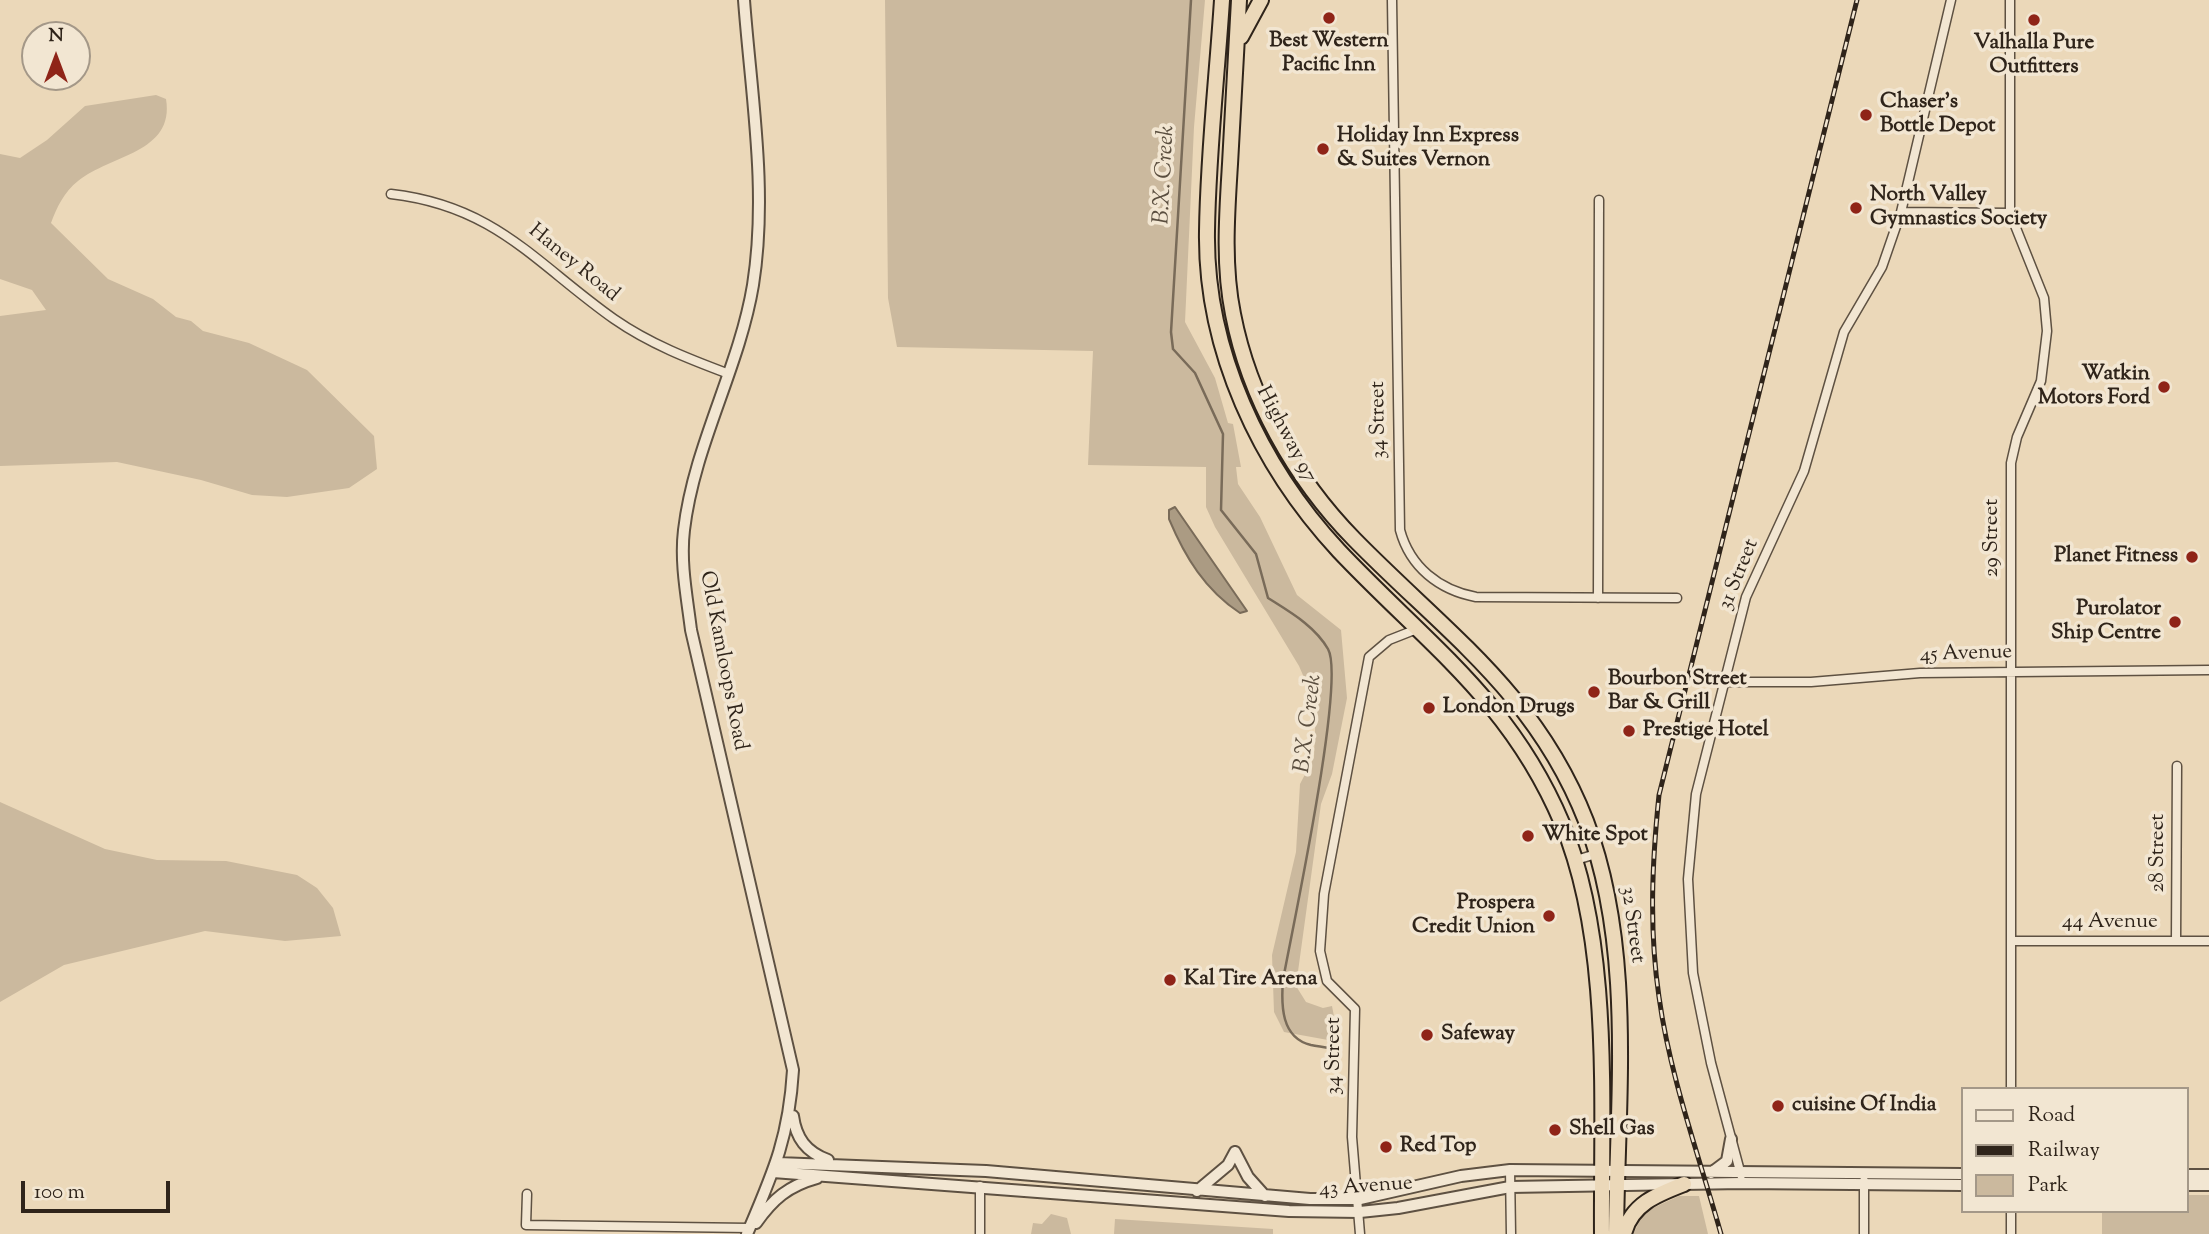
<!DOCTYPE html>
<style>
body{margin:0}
#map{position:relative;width:2209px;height:1234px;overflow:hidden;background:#ebd8b9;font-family:"Sorts Mill Goudy",serif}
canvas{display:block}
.legend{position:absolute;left:1961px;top:1087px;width:228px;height:126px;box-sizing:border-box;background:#f2e6d2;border:2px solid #a49888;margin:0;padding:9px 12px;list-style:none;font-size:21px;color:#2f241a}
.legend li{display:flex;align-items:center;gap:14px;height:35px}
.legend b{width:35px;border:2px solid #a49888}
.north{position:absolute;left:21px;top:21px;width:70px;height:70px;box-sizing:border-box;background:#f2e6d2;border:2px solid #a49888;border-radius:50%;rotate:0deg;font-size:19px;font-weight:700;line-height:28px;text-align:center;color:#2f241a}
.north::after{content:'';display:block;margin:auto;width:24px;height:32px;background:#8f2418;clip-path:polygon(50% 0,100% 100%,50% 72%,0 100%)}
.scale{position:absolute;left:21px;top:1181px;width:149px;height:32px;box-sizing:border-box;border:4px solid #2f241a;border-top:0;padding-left:9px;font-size:21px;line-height:24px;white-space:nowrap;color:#2f241a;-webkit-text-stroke:5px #f2e6d2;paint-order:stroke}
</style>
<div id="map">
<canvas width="2209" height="1234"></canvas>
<ul class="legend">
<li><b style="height:9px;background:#f2e6d2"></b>Road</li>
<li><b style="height:9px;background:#2f241a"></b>Railway</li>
<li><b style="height:19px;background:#cbb99e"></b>Park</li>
</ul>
<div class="north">N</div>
<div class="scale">100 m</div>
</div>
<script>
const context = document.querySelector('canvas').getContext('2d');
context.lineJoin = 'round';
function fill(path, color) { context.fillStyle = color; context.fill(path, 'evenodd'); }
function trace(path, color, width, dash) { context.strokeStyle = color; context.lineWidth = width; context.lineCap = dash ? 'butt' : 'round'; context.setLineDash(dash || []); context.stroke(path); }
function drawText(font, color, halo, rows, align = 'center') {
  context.font = font + ' "Sorts Mill Goudy",serif'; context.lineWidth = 7; context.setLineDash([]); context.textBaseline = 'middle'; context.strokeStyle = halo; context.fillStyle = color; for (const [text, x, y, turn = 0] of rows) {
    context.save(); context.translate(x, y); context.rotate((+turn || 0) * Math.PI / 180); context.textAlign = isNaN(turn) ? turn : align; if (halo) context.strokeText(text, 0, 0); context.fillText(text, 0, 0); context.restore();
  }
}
fill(new Path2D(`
 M885,0H1205L1194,127L1185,322L1215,378L1228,423L1233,424L1241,467H1236L1238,484L1260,517L1297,595L1341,630L1347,698L1332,774L1321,804L1296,986L1306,1002L1323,1008L1332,1006L1339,1042L1284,1032L1274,1012L1272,955L1296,852L1300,784L1314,757L1316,705L1299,666L1215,527L1206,507V467L1088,465L1093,351L897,347L888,298Z
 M156,95L166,99C175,153 110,155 78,181C64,192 57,207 51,223L108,279L153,299L176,317L191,321L203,331L249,343L307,370L374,436L377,469L349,488L287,497L252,495L201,480L117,462L0,466V316L46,310L32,290L0,279V154L20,158L47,140L85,106Z
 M0,802L105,849L157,860L226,861L297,875L317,888L333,908L341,936L285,941L205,931L64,965L0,1002Z
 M2186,1195H2209V1234H2102V1211H2186Z
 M1679,1196H1699L1708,1234H1633L1644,1212Z
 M1051,1214L1067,1218L1071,1234H1031L1033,1223L1042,1224Z
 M1115,1219L1273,1229V1234H1114Z`), '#cbb99e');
const water = new Path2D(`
 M1175,507L1247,611L1240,613C1205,590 1185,557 1169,519V510Z`);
fill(water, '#ab9b83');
trace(water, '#796b59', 2);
trace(new Path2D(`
 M1191,0L1171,332L1173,349L1195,373L1223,434L1221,510L1256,554L1268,598C1290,612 1315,626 1328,649C1346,680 1292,930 1283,980C1281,1005 1281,1038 1311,1045C1321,1047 1329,1047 1339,1051`), '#796b59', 2.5);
const minor = new Path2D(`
 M1392,0L1400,530C1410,567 1439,590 1476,597L1677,598
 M2010,0V213L2044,298L2047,331L2041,381L2017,437L2011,463V1089
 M391,194C496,206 536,264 614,319C650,344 689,359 729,374
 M1901,212L2010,213
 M1598,598L1599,200
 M1723,682H1811L1920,673L2209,670
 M1576,860L1596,854
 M2176,940L2177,766
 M2011,941H2209
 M1510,1170L1511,1234
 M1741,1175L1711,1063L1693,973L1688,879L1696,794L1746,597L1804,471L1844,332L1882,267L1901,212L1951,0
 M527,1194L526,1225L749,1228
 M980,1234V1186
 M1360,1234L1352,1137L1355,1009L1327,981L1320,951L1324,894L1369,657L1389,640L1417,629
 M1864,1234V1181
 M2011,1234V1211`);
const tertiary = new Path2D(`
 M744,0C751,94 768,191 753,285C739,369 694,445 684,530C680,563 687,597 691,630L793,1070C789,1138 773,1173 747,1234
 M793,1116C796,1138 806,1152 828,1160
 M1235,1152L1248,1177L1265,1196
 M778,1163L986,1171L1310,1199H1360L1461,1176L1510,1170L1962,1174
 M773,1172L1289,1211L1360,1212L1398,1208L1510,1187L1742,1183L1962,1185
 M1711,1173L1727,1161L1731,1139
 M2186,1175H2209
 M2186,1185H2209
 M1197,1191L1228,1165L1235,1152
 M756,1223C773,1199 788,1186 817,1178`);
const trunk = new Path2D(`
 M1222,0C1217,77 1208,154 1207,231C1205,350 1260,466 1339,551C1427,644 1510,700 1562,823C1612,942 1601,1105 1602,1234
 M1239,0C1236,55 1233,109 1230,164C1227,213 1223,265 1233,314C1249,397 1295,479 1354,539C1446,633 1536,693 1586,821C1635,949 1617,1100 1616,1234
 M1241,37L1261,0
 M1624,1234C1631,1204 1658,1194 1684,1184`);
trace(minor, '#5e5142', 11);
trace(tertiary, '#5e5142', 14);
trace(trunk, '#2f241a', 18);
trace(minor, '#f2e6d2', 8);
trace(tertiary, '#f2e6d2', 10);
trace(trunk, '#ebd8b9', 14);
const rail = new Path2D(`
 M1721,1234C1699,1156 1670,1077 1659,997C1649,929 1652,863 1659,795L1857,0`);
trace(rail, '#2f241a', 5);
trace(rail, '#f2e6d2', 2.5, [8]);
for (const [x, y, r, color] of [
 [1329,18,7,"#8f2418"],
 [2034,20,7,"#8f2418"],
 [1866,115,7,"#8f2418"],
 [1323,149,7,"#8f2418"],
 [1856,208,7,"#8f2418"],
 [2164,387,7,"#8f2418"],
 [2192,557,7,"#8f2418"],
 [2175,622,7,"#8f2418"],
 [1594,692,7,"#8f2418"],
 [1429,708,7,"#8f2418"],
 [1629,731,7,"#8f2418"],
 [1528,836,7,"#8f2418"],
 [1549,916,7,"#8f2418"],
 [1170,980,7,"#8f2418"],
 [1427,1035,7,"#8f2418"],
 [1778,1106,7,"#8f2418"],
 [1555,1130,7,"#8f2418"],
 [1386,1147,7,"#8f2418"]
]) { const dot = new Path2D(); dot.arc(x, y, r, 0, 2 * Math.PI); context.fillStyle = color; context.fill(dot); trace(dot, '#f2e6d2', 2.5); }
drawText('bold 21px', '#2f241a', '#f2e6d2', [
 ["Best Western",1329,42,"center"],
 ["Pacific Inn",1329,66,"center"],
 ["Valhalla Pure",2034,44,"center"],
 ["Outfitters",2034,68,"center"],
 ["Chaser's",1880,103],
 ["Bottle Depot",1880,127],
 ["Holiday Inn Express",1337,137],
 ["& Suites Vernon",1337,161],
 ["North Valley",1870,196],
 ["Gymnastics Society",1870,220],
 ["Watkin",2150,375,"right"],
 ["Motors Ford",2150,399,"right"],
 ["Planet Fitness",2178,557,"right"],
 ["Purolator",2161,610,"right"],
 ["Ship Centre",2161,634,"right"],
 ["Bourbon Street",1608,680],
 ["Bar & Grill",1608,704],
 ["London Drugs",1443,708],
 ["Prestige Hotel",1643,731],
 ["White Spot",1542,836],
 ["Prospera",1535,904,"right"],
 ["Credit Union",1535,928,"right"],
 ["Kal Tire Arena",1184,980],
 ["Safeway",1441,1035],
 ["cuisine Of India",1792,1106],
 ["Shell Gas",1569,1130],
 ["Red Top",1400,1147]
], 'left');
drawText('21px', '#2f241a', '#f2e6d2', [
 ["Haney Road",573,264,39],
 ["34 Street",1380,420,-91],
 ["Highway 97",1285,435,62],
 ["29 Street",1993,538,-90],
 ["31 Street",1740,575,-68],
 ["45 Avenue",1966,655,-2],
 ["Old Kamloops Road",722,661,79],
 ["28 Street",2159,853,-90],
 ["44 Avenue",2110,923],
 ["32 Street",1631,925,82],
 ["34 Street",1335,1056,-90],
 ["43 Avenue",1366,1188,-4]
]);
drawText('italic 23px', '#5a4e3f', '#f2e6d2', [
 ["B.X. Creek",1166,175,-87],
 ["B.X. Creek",1310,724,-83]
]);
</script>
